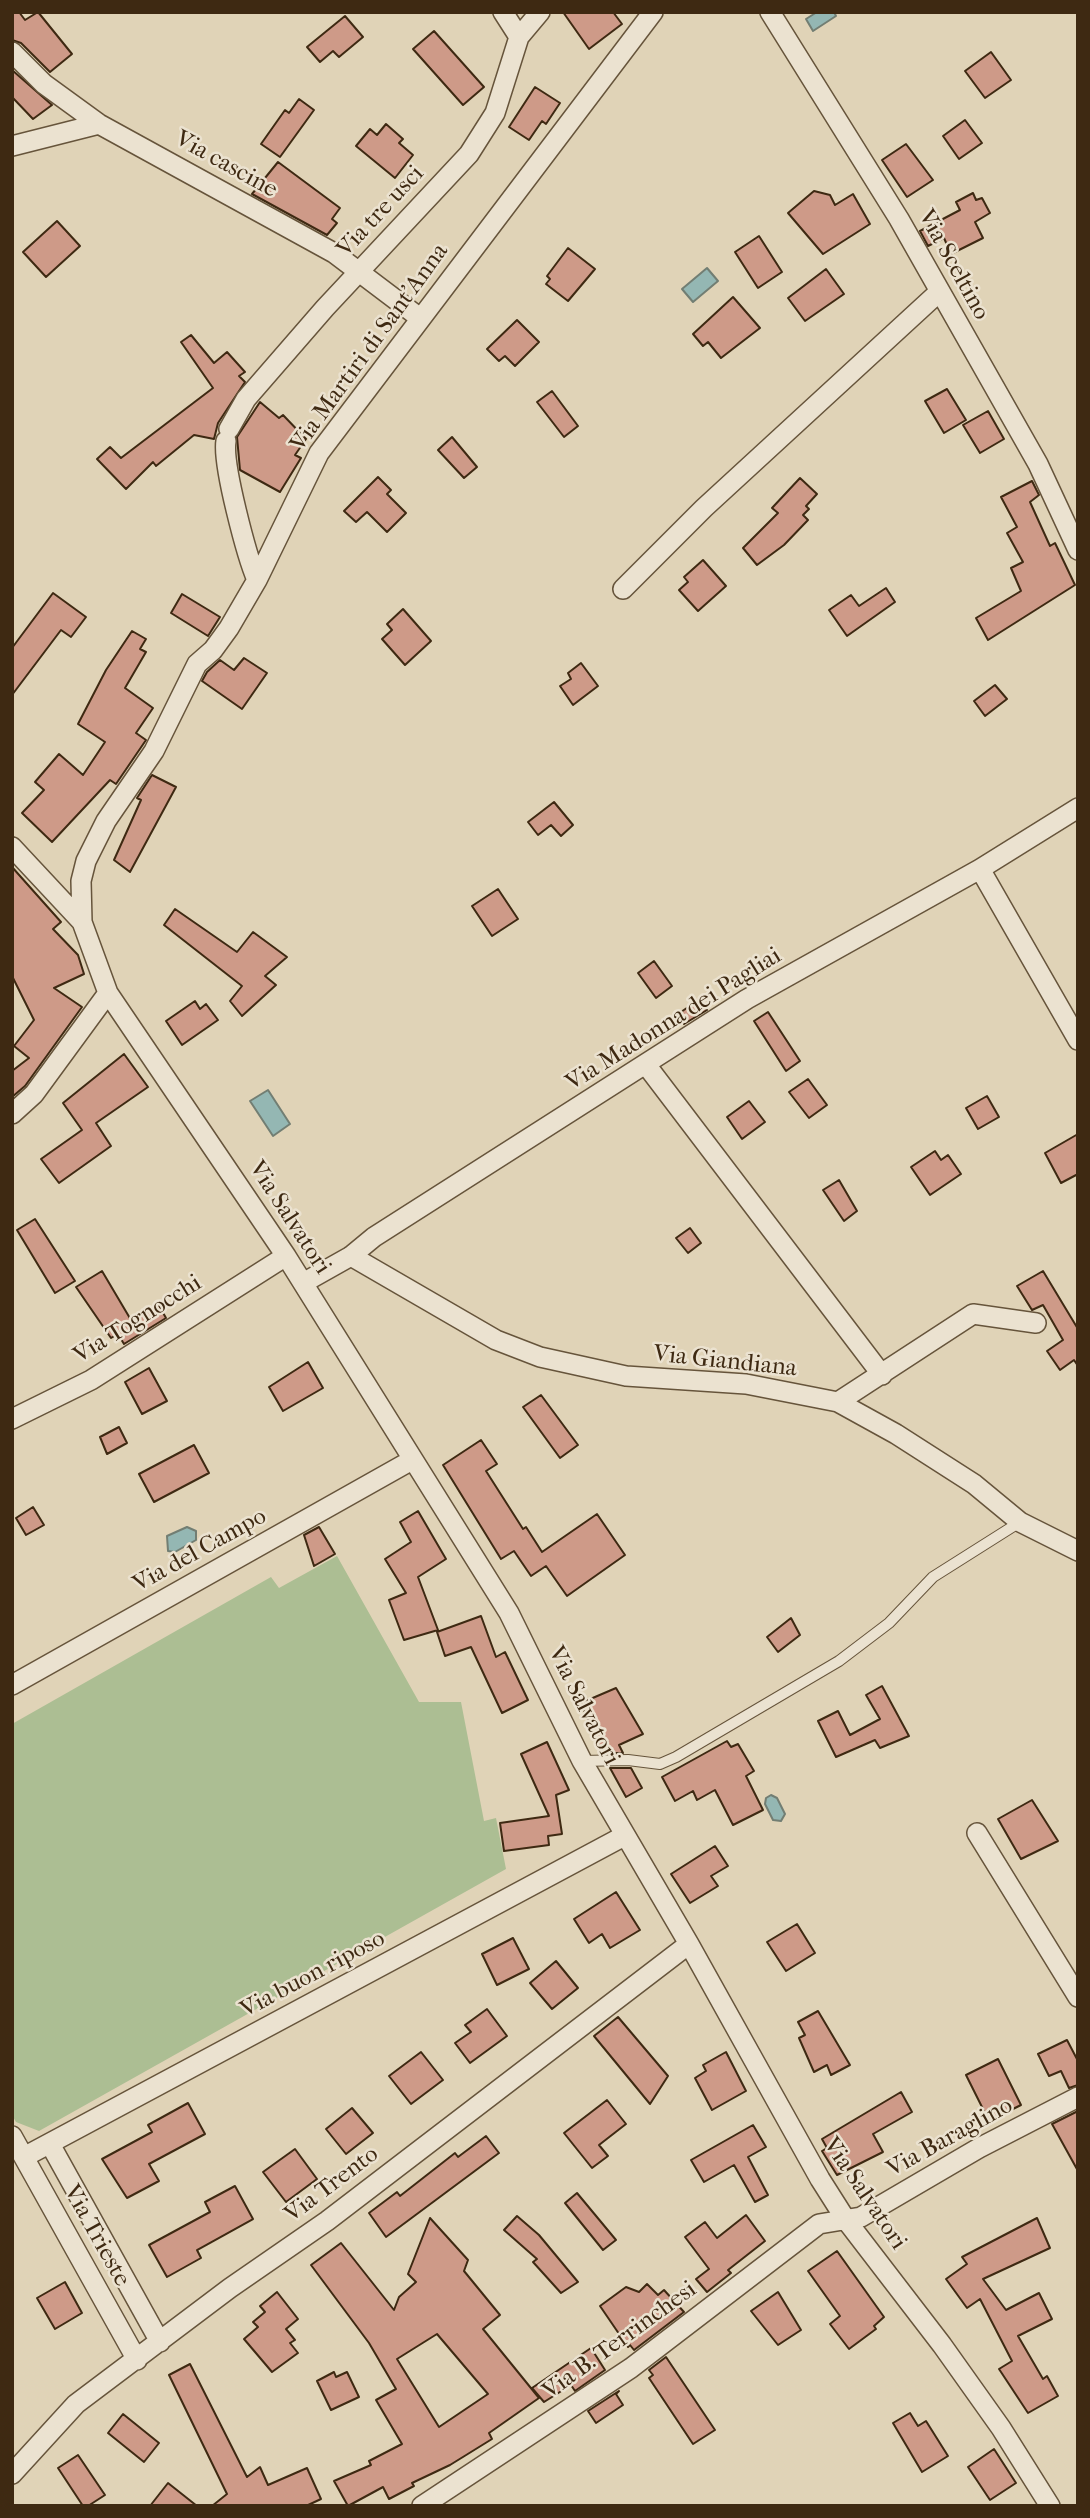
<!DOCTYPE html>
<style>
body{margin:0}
#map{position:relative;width:1090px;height:2518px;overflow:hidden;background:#e0d3b7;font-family:"IM FELL French Canon",serif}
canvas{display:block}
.frame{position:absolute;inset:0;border:14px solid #3e2912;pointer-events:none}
</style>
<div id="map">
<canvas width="1090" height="2518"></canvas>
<div class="frame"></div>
</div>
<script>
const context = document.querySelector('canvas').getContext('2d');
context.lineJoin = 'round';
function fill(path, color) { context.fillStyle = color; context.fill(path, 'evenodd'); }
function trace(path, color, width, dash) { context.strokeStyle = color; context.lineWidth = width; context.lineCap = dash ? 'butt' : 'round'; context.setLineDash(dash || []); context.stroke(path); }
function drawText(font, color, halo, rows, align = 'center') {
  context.font = font + ' "IM FELL French Canon",serif'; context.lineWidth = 5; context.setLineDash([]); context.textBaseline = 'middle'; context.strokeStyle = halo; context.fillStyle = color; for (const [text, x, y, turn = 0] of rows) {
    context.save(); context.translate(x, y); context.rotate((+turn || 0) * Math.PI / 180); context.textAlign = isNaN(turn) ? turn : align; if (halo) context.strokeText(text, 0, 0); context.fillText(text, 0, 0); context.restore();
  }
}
fill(new Path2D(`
 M337,1556L419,1702H461L484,1821L496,1818L506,1869L39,2131L16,2122L12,2115V1724L271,1577L279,1588Z`), '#acbe93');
const water = new Path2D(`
 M817,12H834L836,16L813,31L806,19Z
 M707,268L718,281L693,302L682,289Z
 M268,1090L290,1124L273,1136L250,1101Z
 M187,1527L196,1531V1540L175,1552L168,1551L167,1536Z
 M771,1795L777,1798L785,1814L781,1821L773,1820L765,1804L766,1798Z`);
fill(water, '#94b7b3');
trace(water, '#727e73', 2);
const building = new Path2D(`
 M12,12H19L25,20L38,12L72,54L50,72L21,43L12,40Z
 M563,12H613L622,24L589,49Z
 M345,16L363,37L339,57L333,51L320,62L307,47Z
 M434,31L484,87L463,105L413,49Z
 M991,52L1011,80L985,98L965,71Z
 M12,70L52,105L33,119L12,97Z
 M535,87L560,103L546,124L542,121L529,140L509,127Z
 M299,99L314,110L280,157L261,144L285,110L289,113Z
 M965,120L982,143L959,159L943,136Z
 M386,124L403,139L399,143L413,155L395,178L356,146L370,129L377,135Z
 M906,144L933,180L907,197L882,160Z
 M278,162L340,208L332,219L337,223L327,235L252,194Z
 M814,191L830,195L835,205L853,194L870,224L823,254L788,213Z
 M973,193L976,200L982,198L990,213L975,222L983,238L951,254L944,238L928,246L920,231L960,210L956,202Z
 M57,221L80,246L46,277L23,252Z
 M759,236L782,272L758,288L735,252Z
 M568,248L595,269L568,301L546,284L550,279L547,276Z
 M826,269L844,294L805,321L788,298Z
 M733,297L760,328L721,358L708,342L703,346L693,334Z
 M517,320L539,342L515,366L505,356L499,361L487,349Z
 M191,335L214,363L227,352L245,372L239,376L245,382L218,423L214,439L194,435L156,466L153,462L126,489L97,459L110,447L121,458L213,388L181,342Z
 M947,389L966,420L944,433L925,401Z
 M552,391L578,426L564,437L537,402Z
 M260,402L279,418L283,415L306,439L295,455L301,458L280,492L240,470L237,437Z
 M988,411L1004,439L980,453L963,425Z
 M452,437L477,467L464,478L438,450Z
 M378,477L391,490L387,494L406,513L387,532L367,512L356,522L344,511Z
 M800,478L817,494L806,506L809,509L803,515L808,520L784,545L757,565L743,548L778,513L772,508Z
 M1032,481L1039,495L1030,502L1050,546L1055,543L1075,585L988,640L976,618L1021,591L1011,568L1023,562L1007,533L1017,527L1001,497Z
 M703,560L726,586L698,611L679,590L688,582L684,577Z
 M886,588L895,602L847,636L829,610L851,595L859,606Z
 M53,593L86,617L71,637L61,630L12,695V648Z
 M182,594L220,617L208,636L171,613Z
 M403,609L431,641L405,665L382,639L392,630L387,624Z
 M132,631L146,639L140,649L146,652L125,688L153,708L136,733L146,740L116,784L110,780L52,842L22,813L44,790L35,782L59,754L83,775L105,742L78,724L106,670Z
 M244,658L267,673L242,709L202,681L207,672L220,660L234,670Z
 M581,663L598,686L573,705L560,686L571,679L568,673Z
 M995,685L1007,699L985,716L974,701Z
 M152,775L176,787L130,872L114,860L141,800L137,798Z
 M554,802L573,825L561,836L551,825L538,835L528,822Z
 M12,867L61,922L53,929L78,955L84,974L54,988L82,1007L25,1086L12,1097V1071L29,1058L14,1046L34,1020L12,976Z
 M498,889L518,919L492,936L472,906Z
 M175,909L237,952L253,932L287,957L265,976L276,985L242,1016L230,1001L242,986L164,925Z
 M654,961L672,986L656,998L638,973Z
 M700,999L707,1010L684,1024L678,1014Z
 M195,1001L200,1009L206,1004L218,1020L182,1045L166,1021Z
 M768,1012L800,1061L786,1071L754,1021Z
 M124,1054L148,1087L96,1123L111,1146L59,1183L41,1159L82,1130L63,1103Z
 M808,1079L827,1105L809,1118L789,1092Z
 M987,1096L999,1117L978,1129L966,1108Z
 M749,1101L765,1122L742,1139L727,1117Z
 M1078,1134V1174L1061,1183L1045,1153Z
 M935,1151L941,1160L948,1155L961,1174L930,1195L911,1167Z
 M839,1180L857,1211L844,1221L823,1190Z
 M35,1219L75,1281L55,1293L17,1230Z
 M690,1228L701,1243L688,1253L676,1238Z
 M102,1271L131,1320L158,1304L166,1318L124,1344L118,1334L111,1338L76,1287Z
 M1043,1271L1078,1329V1366L1074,1360L1060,1370L1047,1351L1063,1340L1043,1305L1032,1310L1017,1286Z
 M308,1362L323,1388L283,1411L269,1387Z
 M149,1368L167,1401L142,1414L125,1382Z
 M541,1395L578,1445L560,1458L523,1407Z
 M119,1427L127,1443L107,1454L100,1437Z
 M481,1440L497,1464L486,1471L523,1529L526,1527L542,1552L597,1514L625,1555L567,1596L546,1566L531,1576L514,1551L501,1559L443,1465Z
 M194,1445L209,1473L154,1502L139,1474Z
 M33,1507L44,1525L26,1535L16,1518Z
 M418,1511L446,1559L418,1577L438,1630L404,1640L389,1600L406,1593L385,1559L411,1542L400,1522Z
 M319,1527L335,1554L314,1566L304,1535Z
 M481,1616L496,1657L505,1652L528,1700L502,1713L471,1647L445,1656L437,1632Z
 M791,1618L800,1635L778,1652L767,1637Z
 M882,1686L909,1736L880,1748L875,1740L836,1757L818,1721L838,1711L850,1735L880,1719L866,1695Z
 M616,1688L643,1734L619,1745L623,1753H602L581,1703Z
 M727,1741L731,1747L738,1744L754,1771L746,1776L763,1810L733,1825L715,1790L697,1800L693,1791L675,1801L662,1777Z
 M547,1742L569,1790L556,1795L562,1834L548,1836L549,1845L504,1851L500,1823L549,1816L521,1754Z
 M610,1768H631L642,1788L626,1797Z
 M1032,1800L1058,1841L1021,1859L998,1819Z
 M715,1846L728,1866L711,1876L718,1886L690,1903L671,1874Z
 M616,1892L640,1930L610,1948L602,1934L589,1943L574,1919Z
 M797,1924L815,1953L786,1971L767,1942Z
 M513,1938L529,1969L497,1985L482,1954Z
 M556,1961L578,1988L552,2009L530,1983Z
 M487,2009L507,2036L470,2063L455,2043L471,2032L465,2025Z
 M818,2011L850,2065L831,2075L827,2065L814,2072L799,2038L805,2035L798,2022Z
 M618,2017L668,2076L650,2104L594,2036Z
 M1067,2040L1078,2061V2085L1069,2088L1061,2071L1049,2076L1038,2054Z
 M421,2052L443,2080L411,2104L389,2076Z
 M726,2052L746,2091L712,2110L695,2078L706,2071L703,2065Z
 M998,2059L1021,2105L989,2121L966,2075Z
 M901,2092L912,2112L873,2134L883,2152L837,2175L822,2151L827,2148L822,2139Z
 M607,2100L626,2124L599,2145L608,2156L592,2168L564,2133Z
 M188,2103L205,2134L149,2164L159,2181L127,2198L102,2159L152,2132L148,2125Z
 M352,2108L373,2133L346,2154L326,2129Z
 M1078,2111V2171L1052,2124Z
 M753,2125L766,2147L748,2157L768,2195L755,2202L734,2165L704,2182L691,2160Z
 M486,2136L499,2153L386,2237L369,2213L397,2192L400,2196L455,2153L458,2157Z
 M295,2149L317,2179L286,2202L263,2172Z
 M235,2186L253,2219L197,2250L201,2258L167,2277L149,2245L210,2212L205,2202Z
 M577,2193L616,2240L603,2250L565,2203Z
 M746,2215L765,2241L728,2270L731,2273L707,2292L696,2279L709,2269L685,2237L705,2222L717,2238Z
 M517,2216L539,2235L578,2282L561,2293L533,2262L537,2259L504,2230Z
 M430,2218L468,2260L464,2271L500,2315L483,2329L539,2398L489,2433L492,2439L450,2465L412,2483L414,2486L389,2499L383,2487L348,2506L334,2481L371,2465L369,2461L402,2444L376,2400L396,2389L369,2343L311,2265L341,2243L394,2310L399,2297L416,2282L408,2274ZM437,2334L488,2394L439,2427L397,2359Z
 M1037,2218L1050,2248L983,2279L1006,2310L1039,2293L1052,2319L1018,2336L1043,2379L1047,2376L1058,2396L1028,2413L999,2369L1012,2361L980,2299L967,2308L946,2279L967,2264L962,2257Z
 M837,2251L884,2317L874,2326L876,2329L849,2349L830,2324L840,2316L808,2271Z
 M65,2282L82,2313L55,2329L37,2298Z
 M647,2284L658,2295L664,2290L684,2312L634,2350L630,2345L628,2347L600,2306L626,2287L639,2292Z
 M277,2292L298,2319L286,2329L295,2340L290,2343L298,2353L272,2372L244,2339L258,2327L253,2322L265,2312L260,2306Z
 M778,2292L801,2330L778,2345L751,2311Z
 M591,2348L605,2370L575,2391L571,2385L544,2402L532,2388Z
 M666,2357L715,2430L693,2444L649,2378L653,2375L649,2370Z
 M190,2364L247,2477L260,2467L268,2485L307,2468L321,2499L306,2506H212L227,2494L169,2375Z
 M334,2372L336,2377L347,2372L359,2397L331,2410L317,2381Z
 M619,2391L616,2394L623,2405L596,2423L588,2411Z
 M910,2413L918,2426L926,2421L948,2456L922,2472L893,2423Z
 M123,2414L159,2443L144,2462L108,2433Z
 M994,2449L1016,2483L990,2500L968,2467Z
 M78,2455L105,2495L88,2506H83L58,2468Z
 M168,2483L197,2506H150Z`);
fill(building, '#ce9a88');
trace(building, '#3e2912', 2);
const service = new Path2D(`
 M582,1761L628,1760L660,1764L676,1757L839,1661L889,1623L933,1577L1020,1522`);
const minor = new Path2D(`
 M503,12L519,37
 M653,12L319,453L257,580L229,628L213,650L197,664L154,751L106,821L86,861L81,881L82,922L108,993L286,1256L509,1613L582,1761L689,1944L820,2179L846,2220L942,2345L1001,2428L1050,2506
 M770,12L899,219L1038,464L1078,550
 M12,52L44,84L99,124L334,253L420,318
 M12,146L99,124
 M229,429L246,399L325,308L469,154L495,113L519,37L540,12
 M226,441C222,464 247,557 257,580
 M623,589L704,508L939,292
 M12,847L82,922
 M980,869L1078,1040
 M647,1066L882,1375
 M12,1114L34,1094L108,993
 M351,1256L496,1340L540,1357L626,1376L746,1384L838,1402L896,1434L974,1484L1020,1522L1078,1551
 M303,1283L351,1256L374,1237L747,999L980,869L1078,808
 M838,1402L973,1314L1036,1323
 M12,1419L91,1380L286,1256
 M12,1685L412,1460
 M977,1833L1078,1997
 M12,2136L137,2360
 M50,2144L160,2342
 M24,2157L624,1836
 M12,2474L76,2404L230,2288L327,2221L689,1944
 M422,2506L631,2368L819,2224L861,2217L979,2148L1078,2097`);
trace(service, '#66543b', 12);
trace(minor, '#66543b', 22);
trace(service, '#ebe2d0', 10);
trace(minor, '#ebe2d0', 19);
drawText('24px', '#3e2912', '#ebe2d0', [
 ["Via cascine",226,165,29],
 ["Via tre usci",381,212,-47],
 ["Via Sceltino",953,265,61],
 ["Via Martiri di Sant'Anna",370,348,-54],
 ["Via Madonna dei Pagliai",674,1020,-32],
 ["Via Salvatori",289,1218,57],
 ["Via Tognocchi",138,1320,-32],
 ["Via Giandiana",725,1362,6],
 ["Via del Campo",200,1551,-29],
 ["Via Salvatori",583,1706,63],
 ["Via buon riposo",313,1975,-28],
 ["Via Baraglino",950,2138,-29],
 ["Via Trento",332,2185,-37],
 ["Via Salvatori",864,2194,56],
 ["Via Trieste",96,2236,61],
 ["Via B. Terrinchesi",620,2341,-36]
]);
</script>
